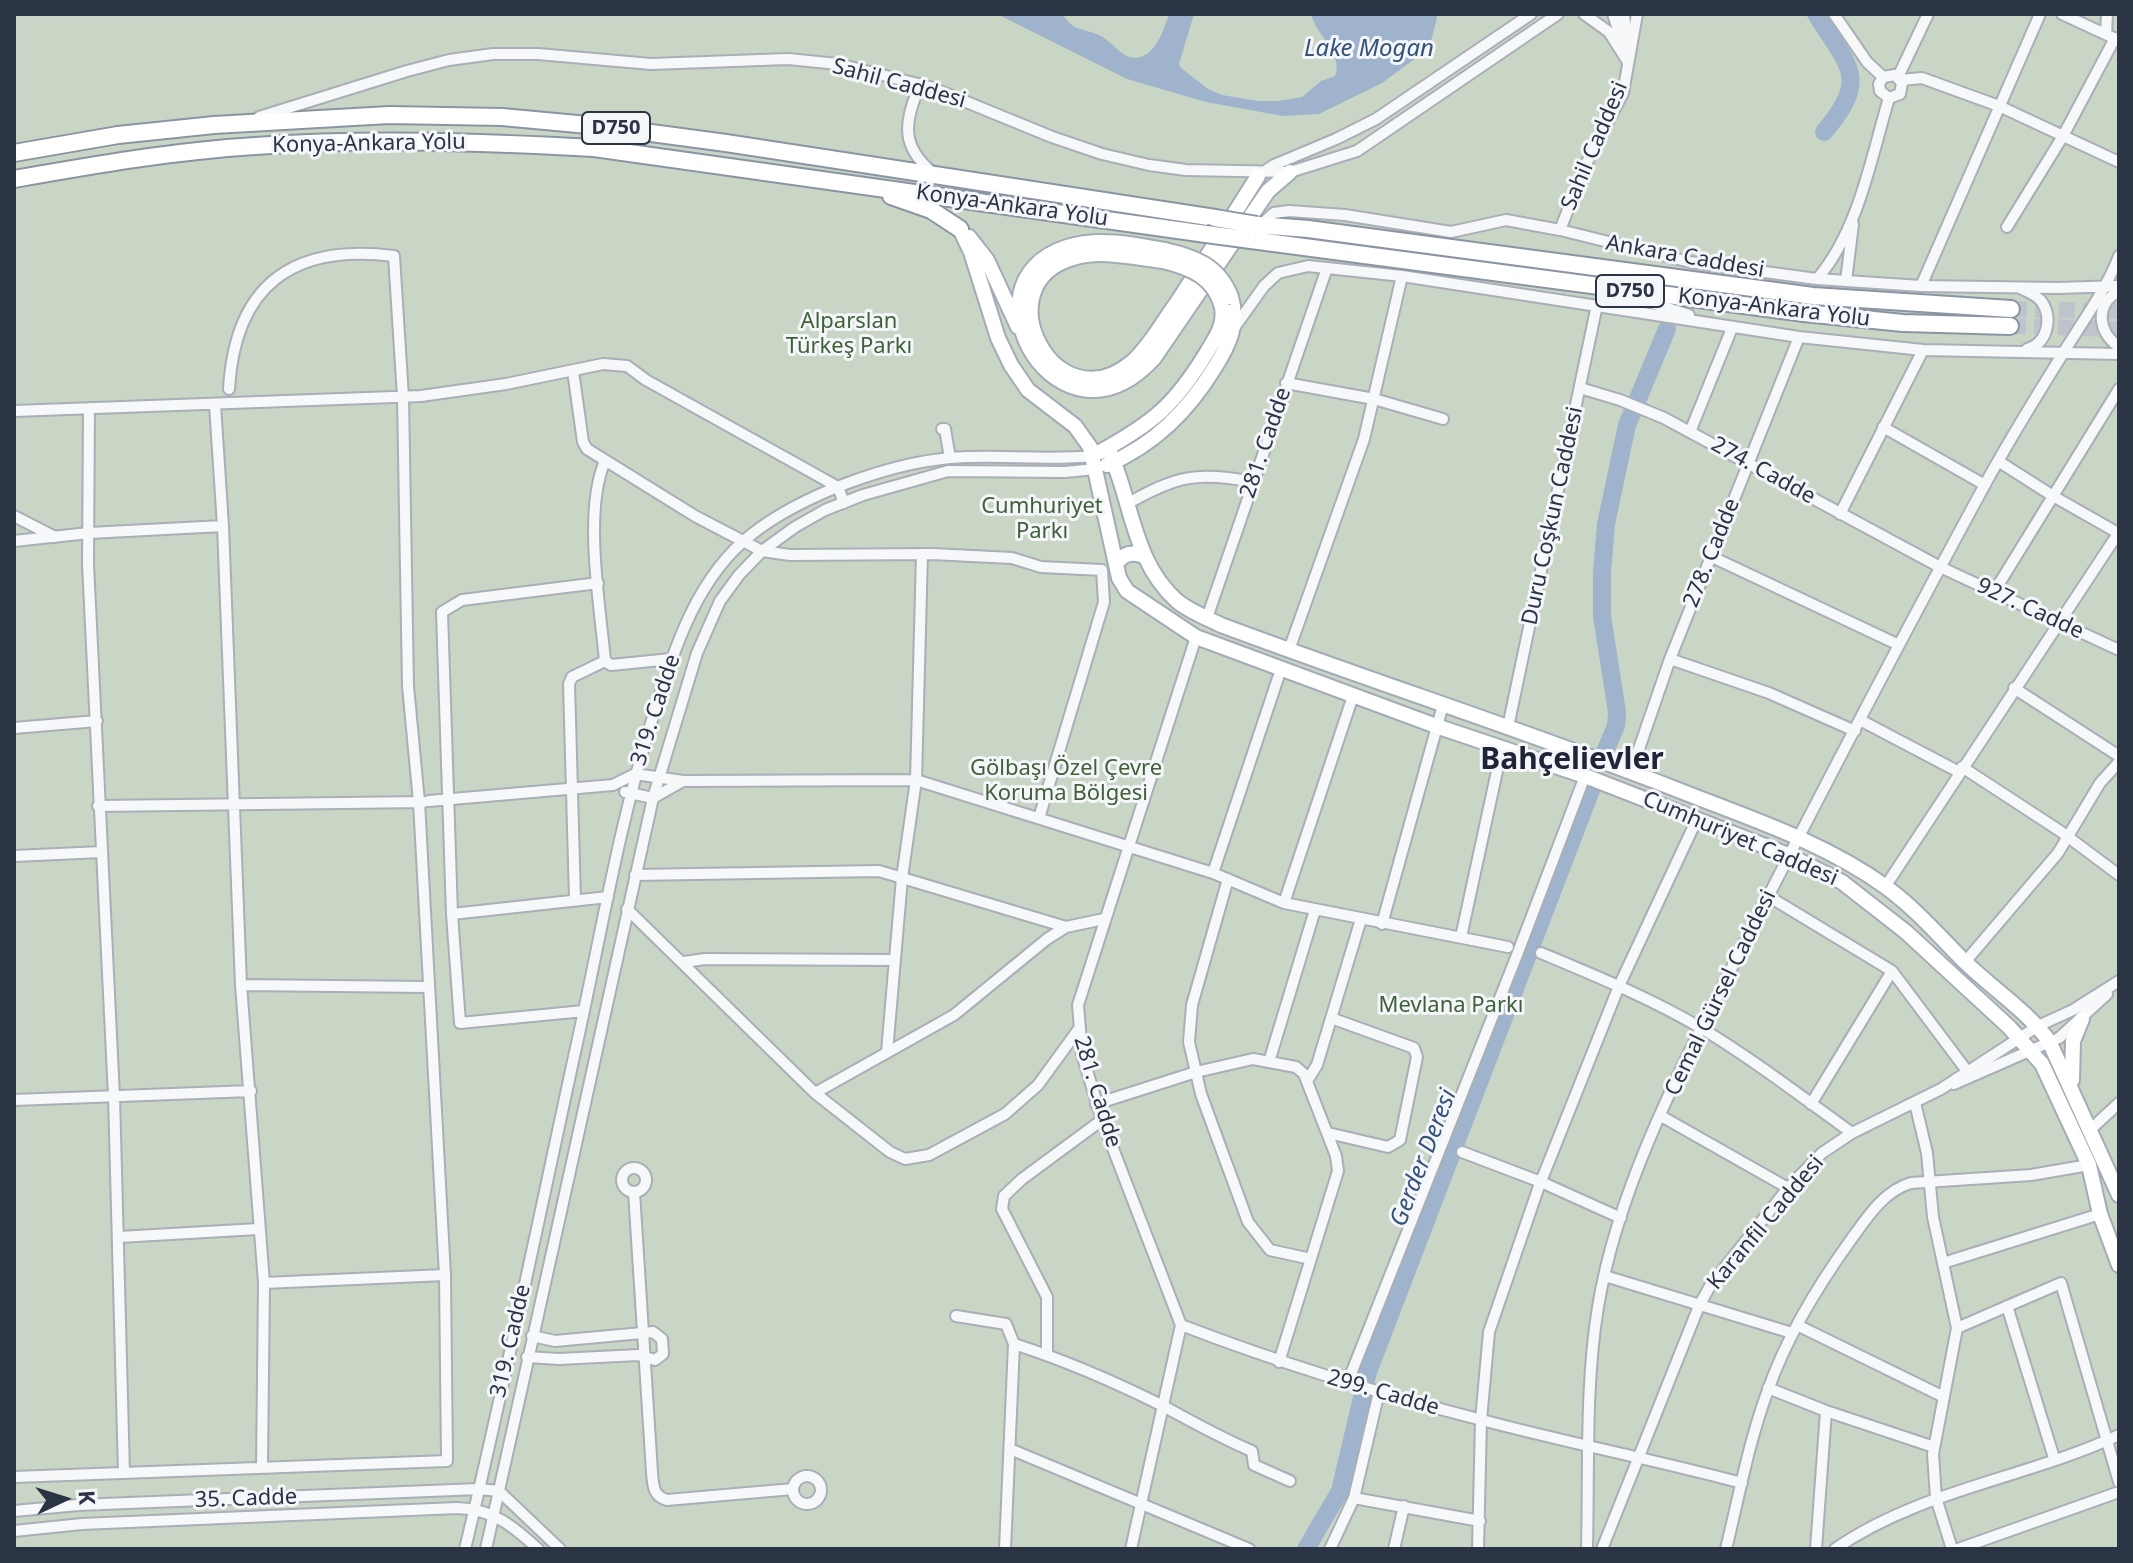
<!DOCTYPE html>
<meta charset="utf-8">
<style>
body{margin:0}
#map{position:relative;width:2133px;height:1563px;overflow:hidden;background:#e4e7ec;font-family:"Noto Sans",sans-serif}
canvas{display:block}
.frame{position:absolute;inset:0;border:16px solid #2b3445;pointer-events:none}
.north{position:absolute;left:24px;top:1459px;width:80px;height:80px;-webkit-text-stroke:6px #f4f6f9;paint-order:stroke;rotate:86deg;font-size:22px;font-weight:700;line-height:32px;text-align:center;color:#2b3445}
.north::after{content:'';display:block;margin:auto;width:28px;height:36px;background:#2b3445;clip-path:polygon(50% 0,100% 100%,50% 72%,0 100%)}
</style>
<div id="map">
<canvas width="2133" height="1563"></canvas>
<div class="frame"></div>
<div class="north">K</div>
</div>
<script>
const context = document.querySelector('canvas').getContext('2d');
context.lineJoin = 'round';
function fill(path, color) { context.fillStyle = color; context.fill(path, 'evenodd'); }
function trace(path, color, width, dash) { context.strokeStyle = color; context.lineWidth = width; context.lineCap = dash ? 'butt' : 'round'; context.setLineDash(dash || []); context.stroke(path); }
function drawText(font, color, halo, rows, align = 'center') {
  context.font = font + ' "Noto Sans",sans-serif'; context.lineWidth = 6; context.setLineDash([]); context.textBaseline = 'middle'; context.strokeStyle = halo; context.fillStyle = color; for (const [text, x, y, turn = 0] of rows) {
    context.save(); context.translate(x, y); context.rotate((+turn || 0) * Math.PI / 180); context.textAlign = isNaN(turn) ? turn : align; if (halo) context.strokeText(text, 0, 0); context.fillText(text, 0, 0); context.restore();
  }
}
fill(new Path2D(`
 M14,14H2119V1549H14Z`), '#c9d6c5');
fill(new Path2D(`
 M997,14H1062C1075,32 1080,27 1099,35C1110,40 1119,54 1130,57C1153,63 1164,30 1169,14H1194L1179,64L1181,68L1208,89L1222,95L1258,101H1278L1302,97L1321,81L1335,76C1344,54 1317,37 1311,14H1436L1437,18L1430,45L1420,55L1382,83L1319,114L1283,116L1206,102L1127,79Z`), '#9fb4cc');
trace(new Path2D(`
 M1816,14C1849,67 1870,78 1824,132
 M1603,756L1616,726L1617,712L1602,616V572L1606,524L1627,425L1667,329
 M1306,1549L1340,1491L1368,1372L1593,785`), '#9fb4cc', 18);
trace(new Path2D(`
 M2011,309L2119,311
 M2010,326L2119,329`), '#bfc3cb', 16, [16, 8]);
const minor = new Path2D(`
 M1584,14L1609,32L1628,62
 M1613,14L1623,45
 M1624,14L1627,44
 M1834,14L1867,62L1883,77
 M2062,14L2118,40
 M2106,34L2107,14
 M1883,77L1895,75L1902,83L1900,94L1889,98
 M1883,77L1879,84L1880,91L1889,98
 M1898,77L1928,14
 M1901,80L1922,78L1999,106L2119,162
 M920,84C905,122 899,145 933,173
 M259,117L407,71L449,60L493,54H538L651,64L788,59L838,64L930,87L1052,137L1102,154L1149,165L1186,170L1290,172L1357,151L1558,14
 M1265,171L1274,165L1336,139L1376,119L1531,14
 M1260,225L1274,213L1289,211L1345,215L1451,232L1506,220L1560,230L1690,262L1817,279L1921,286L2058,288L2119,286
 M2007,227L2063,136L2115,38
 M1560,230L1585,166L1623,93L1637,14
 M1817,279C1859,230 1871,158 1889,98
 M1846,281L1853,224
 M1921,286L2040,14
 M2020,288C2028,292 2037,295 2042,302C2053,319 2047,344 2027,349
 M2119,291C2094,305 2098,332 2119,347
 M1628,295L1689,315
 M1234,328L1264,286L1278,273L1308,266L1402,276L1799,337L1923,350L2119,354
 M573,371L583,442L587,449L695,516L762,551L790,555L932,554L1012,558L1041,567L1102,570L1104,602L1039,818
 M1286,383L1374,399L1443,419
 M1580,388L1620,400L1664,418L1940,567L2119,650
 M215,405L223,526L241,985L264,1283L262,1466
 M89,408L88,564L114,1096L124,1473
 M14,411L421,396L506,384L603,364L627,366L646,380L838,487L844,503
 M1883,427L1985,485
 M942,429H945L950,458
 M1690,432L1732,328
 M605,461C583,511 600,605 605,661L611,665L671,659
 M1998,461L2053,496L2118,533
 M1127,504C1176,476 1197,471 1253,482
 M1840,514L1923,350
 M14,516L55,537
 M14,541L89,533L223,526
 M1710,556L1899,645
 M1994,592L2119,389
 M1207,618L1327,268
 M1289,650L1364,439L1402,276
 M1670,659L1769,693L1855,731
 M2014,688L2119,756
 M1860,720L1959,772
 M1508,727L1597,305
 M14,728L97,721
 M1962,767L2060,831L2119,875
 M1631,772L1670,659L1799,337
 M625,792L653,798L683,781
 M429,801L613,785L635,774L683,781L916,780L1213,873L1284,903L1508,947
 M98,806L424,802
 M14,856L102,852
 M1213,873L1281,669
 M635,875L879,871L1066,927
 M1228,879L1192,1005L1189,1042L1201,1094L1248,1222L1270,1250L1311,1259
 M1885,887L2119,532
 M1768,896L1892,971L1811,1104
 M575,899L569,684L572,677L605,661
 M1284,903L1353,696
 M627,909L815,1093L890,1152L905,1159L929,1155L1005,1114L1038,1085L1078,1030
 M452,914L608,897
 M1382,924L1443,705
 M1461,937L1502,748
 M1541,953C1596,976 1650,998 1701,1028C1754,1060 1802,1097 1852,1133
 M684,962L705,959L895,960
 M1965,962L2058,853L2100,783L2119,762
 M1892,971L1967,1071
 M241,985L428,987
 M584,1011L460,1023L452,914L442,612L462,600L598,583
 M887,1052L902,878L916,780L922,554
 M1269,1062L1315,910
 M1307,1081L1317,1065L1361,919
 M1954,1084L2059,1038L2107,994
 M815,1093L954,1015L1047,939L1066,927L1104,919
 M14,1100L251,1091
 M1915,1103L1927,1153L1933,1217L1957,1328
 M1096,1104L1196,1072L1253,1059L1296,1067L1304,1074L1336,1156L1338,1171L1279,1362
 M1661,1116L1788,1188
 M2091,1129L2119,1103
 M1328,1133L1388,1147L1400,1140L1417,1057L1414,1048L1331,1018
 M1462,1152L1541,1182L1621,1218
 M622 1180a12 12 0 1 1 24 0a12 12 0 1 1-24 0Z
 M634,1192L652,1472C653,1485 653,1496 667,1500L793,1489
 M119,1237L258,1229
 M1943,1263L2100,1214
 M1605,1276L1792,1333
 M264,1283L445,1275
 M2007,1306L2054,1458
 M956,1316L1006,1324L1014,1344L1005,1549
 M1181,1325C1280,1363 1380,1394 1482,1420C1568,1443 1656,1460 1742,1483
 M1797,1325L1944,1397
 M1014,1344C1064,1360 1115,1382 1163,1406C1193,1422 1221,1438 1252,1451L1254,1465L1290,1481
 M1047,1354V1297L1002,1209L1004,1196L1022,1179L1102,1120
 M527,1357L559,1359L638,1355L655,1360L663,1354L662,1339L653,1332L555,1341L532,1336
 M1347,1384L1517,955L1585,776
 M1768,1388L1826,1411L1934,1447
 M1010,1449L1249,1549
 M793 1490a14 14 0 1 1 28 0a14 14 0 1 1-28 0Z
 M14,1477L447,1461L445,1275L419,802L408,686L403,397L394,256C293,243 235,285 229,389
 M1354,1498L1480,1521
 M14,1511L78,1505L479,1489L499,1491L560,1549
 M14,1531L82,1524L457,1508C493,1509 513,1526 538,1549
 M465,1549C504,1387 538,1223 573,1061C599,947 617,831 652,720C673,654 694,579 752,534C802,495 887,464 950,458C998,454 1045,461 1093,456
 M486,1549L653,798L697,653L720,601L739,575L762,551L795,527L825,510L863,495L948,471L1065,472L1095,469
 M1131,1549L1181,1325L1102,1120L1082,1054L1078,1005L1196,637
 M1330,1549L1354,1498L1379,1392
 M1394,1549L1404,1506
 M1478,1549L1481,1420L1489,1332L1538,1189L1619,986L1697,819
 M1587,1549C1589,1469 1585,1386 1598,1307C1619,1178 1692,1047 1750,932C1828,779 1907,628 1989,477C2012,436 2037,395 2062,355C2082,322 2105,292 2119,256
 M1602,1549L1699,1306L1710,1286L1788,1188L1822,1153L1852,1133L1941,1089L2038,1026L2073,1010L2119,981
 M1726,1549C1739,1496 1749,1441 1768,1390C1787,1336 1817,1287 1850,1241C1866,1219 1883,1191 1911,1183L2031,1175L2089,1165
 M1816,1549L1826,1411
 M1835,1549C1920,1490 2027,1478 2119,1435
 M1952,1549L1936,1498L1933,1454L1957,1328L2061,1283L2119,1482
 M1958,1549L2119,1492`);
const major = new Path2D(`
 M960,229L971,252L998,338L1011,365L1028,390L1075,426L1090,447L1119,578L1127,591L1196,637L1436,726L1585,776L1788,855L1842,882L1906,932L2009,1027L2042,1064L2089,1165L2100,1214L2119,1265
 M969,237L987,260L1018,327
 M1165,250C1133,244 1099,237 1067,247C956,282 1059,462 1154,358L1268,191L1290,172
 M1163,261C1134,258 1102,249 1073,258C982,284 1055,427 1132,362C1150,346 1162,323 1176,304C1204,261 1231,219 1258,176
 M1108,448C1132,499 1132,561 1177,601C1189,611 1207,618 1221,625C1373,682 1527,731 1678,790C1749,818 1824,842 1886,887C1916,909 1939,936 1965,962C1993,989 2026,1010 2049,1041L2119,1195
 M1100,452C1153,423 1175,405 1207,352C1216,337 1225,325 1222,307
 M1107,465C1155,444 1188,411 1215,367C1229,345 1239,324 1231,297
 M1116,564C1123,554 1132,551 1144,556
 M2072,1080L2073,1041L2082,1019`);
const highway = new Path2D(`
 M14,153L118,135L214,125L389,115L502,117L599,126L726,143L1215,218
 M14,179C94,165 174,151 255,146C368,138 481,142 594,148L1206,234
 M891,196L931,210L960,229
 M1257,225L1308,229L1813,296L2011,309
 M1251,240L1804,313L1903,323L2010,326`);
trace(minor, '#a9aeb7', 14);
trace(major, '#a3abb8', 18);
trace(highway, '#8b94a3', 20);
trace(minor, '#f7f8fa', 10);
trace(major, '#fff', 14);
trace(highway, '#fff', 16);
const majorBridge = new Path2D(`
 M1165,250C1196,257 1219,266 1231,297
 M1163,261C1191,268 1214,277 1222,307`);
const highwayBridge = new Path2D(`
 M1215,218L1257,225
 M1206,234L1251,240`);
trace(majorBridge, '#a3abb8', 18, []);
trace(highwayBridge, '#8b94a3', 20, []);
trace(majorBridge, '#fff', 14);
trace(highwayBridge, '#fff', 16);
for (const [x, y, w] of [
 [616,128,68],
 [1630,291,68]
]) { const box = new Path2D(); box.roundRect(x - w / 2, y - 16, w, 32, 6); context.fillStyle = '#f4f6f9'; context.fill(box); trace(box, '#2b3445', 2); }
drawText('bold 20px', '#2b3445', null, [
 ["D750",616,128],
 ["D750",1630,291]
]);
drawText('22px', '#2b3445', '#f4f6f9', [
 ["Sahil Caddesi",899,84,15],
 ["Konya-Ankara Yolu",369,144,-1],
 ["Sahil Caddesi",1595,146,-67],
 ["Konya-Ankara Yolu",1012,206,8],
 ["Ankara Caddesi",1685,257,10],
 ["Konya-Ankara Yolu",1774,308,7],
 ["281. Cadde",1266,443,-71],
 ["274. Cadde",1763,471,29],
 ["Duru Coşkun Caddesi",1553,516,-78],
 ["278. Cadde",1712,553,-68],
 ["927. Cadde",2030,609,25],
 ["319. Cadde",656,710,-72],
 ["Cumhuriyet Caddesi",1740,839,23],
 ["Cemal Gürsel Caddesi",1721,993,-64],
 ["281. Cadde",1097,1092,73],
 ["Karanfil Caddesi",1766,1223,-50],
 ["319. Cadde",511,1341,-77],
 ["299. Cadde",1383,1393,16],
 ["35. Cadde",246,1499,-2]
]);
drawText('22px', '#3f6138', '#f4f6f9', [
 ["Alparslan",849,322],
 ["Türkeş Parkı",849,347],
 ["Cumhuriyet",1042,507],
 ["Parkı",1042,532],
 ["Gölbaşı Özel Çevre",1066,769],
 ["Koruma Bölgesi",1066,794],
 ["Mevlana Parkı",1451,1006]
]);
drawText('italic 24px', '#34527a', '#f4f6f9', [
 ["Lake Mogan",1369,49],
 ["Gerder Deresi",1424,1158,-69]
]);
drawText('bold 30px', '#1d2536', '#f4f6f9', [
 ["Bahçelievler",1572,760]
]);
</script>
